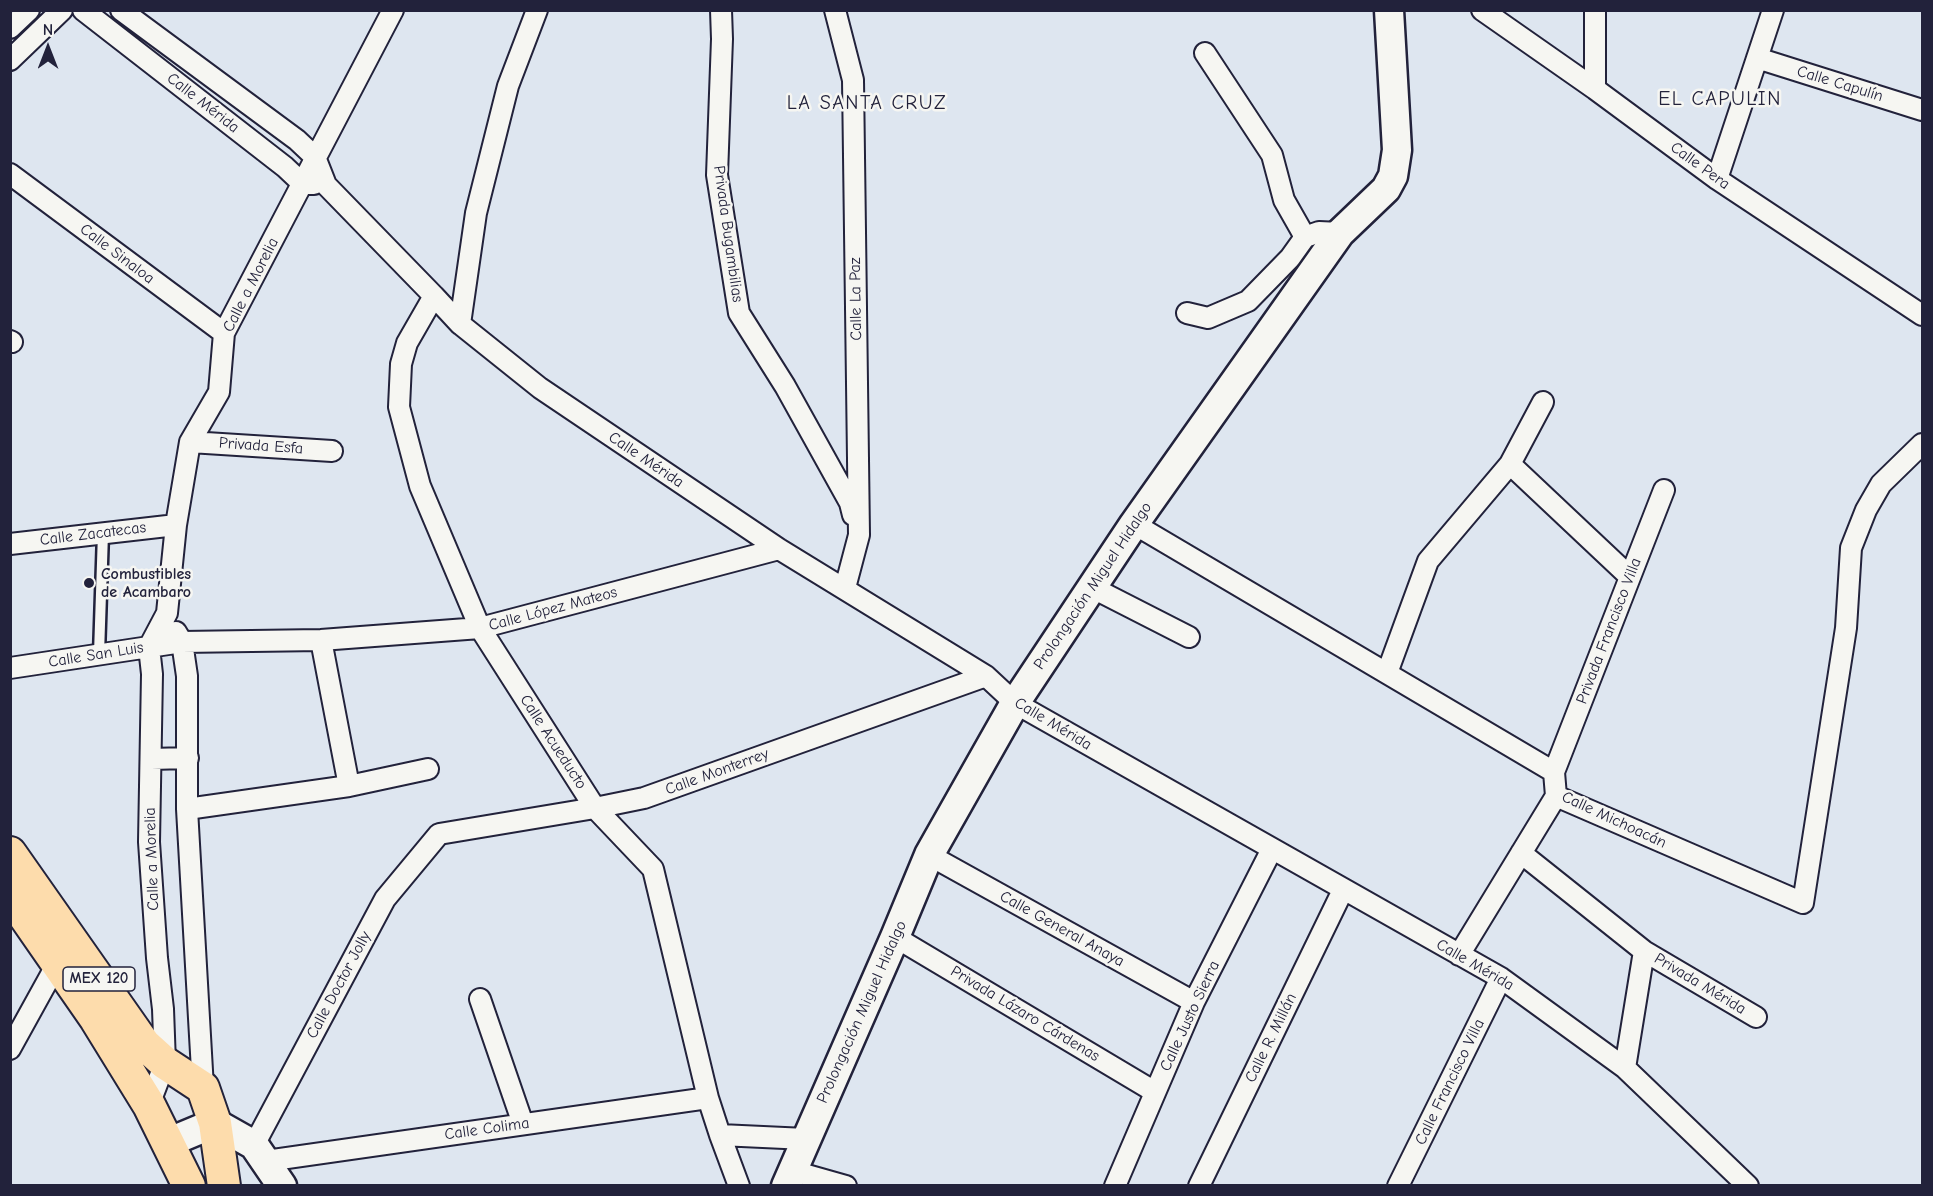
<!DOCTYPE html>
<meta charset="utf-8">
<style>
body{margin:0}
#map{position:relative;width:1933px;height:1196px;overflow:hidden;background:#dee6f0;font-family:"Comic Neue",sans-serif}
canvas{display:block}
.frame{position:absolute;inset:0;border:12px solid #22223b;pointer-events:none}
.north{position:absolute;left:18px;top:18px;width:60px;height:60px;-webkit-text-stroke:4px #f6f6f2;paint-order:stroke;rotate:0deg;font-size:16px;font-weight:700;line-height:24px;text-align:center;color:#22223b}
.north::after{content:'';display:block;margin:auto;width:21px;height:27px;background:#22223b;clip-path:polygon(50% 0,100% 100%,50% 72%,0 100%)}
</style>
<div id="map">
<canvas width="1933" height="1196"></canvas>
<div class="frame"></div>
<div class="north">N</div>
</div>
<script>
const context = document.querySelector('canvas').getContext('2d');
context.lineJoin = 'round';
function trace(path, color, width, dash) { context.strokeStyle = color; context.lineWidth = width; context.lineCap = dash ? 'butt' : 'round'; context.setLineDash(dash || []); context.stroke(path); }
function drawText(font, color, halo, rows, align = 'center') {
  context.font = font + ' "Comic Neue",sans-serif'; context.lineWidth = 5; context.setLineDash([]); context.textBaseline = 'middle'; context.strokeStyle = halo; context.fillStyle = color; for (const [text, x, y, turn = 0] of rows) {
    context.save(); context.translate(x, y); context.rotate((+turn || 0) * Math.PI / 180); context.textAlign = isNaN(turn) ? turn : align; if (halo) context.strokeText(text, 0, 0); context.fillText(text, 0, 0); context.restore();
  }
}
const lane = new Path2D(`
 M99,654L103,533`);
const street = new Path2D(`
 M83,10L285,167L303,184H314
 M121,10L297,140L315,157L326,185L434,296L460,324L540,388L779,549L986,676L1015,703L1501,978L1625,1068L1748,1186
 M721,10L722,39L717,175L739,313L785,386L850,503L853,515
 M835,10L853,80L859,535L845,588
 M1482,10L1595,89L1717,179L1922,315
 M10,28L29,10
 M1205,53L1272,155L1284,200L1305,237
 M1757,58L1922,110
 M10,60L62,10
 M1595,89V10
 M10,174L224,333
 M1717,179L1773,10
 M434,296L407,343L401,364L399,407L420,486L480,628L595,808L653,869L708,1098L720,1135L739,1186
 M1187,313L1208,318L1248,301L1290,258L1305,237L1319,232L1340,233
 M460,324L476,213L508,86L537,10
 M10,341L12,342
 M190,442L332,451
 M1510,464L1630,577
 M1134,524L1554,772L1556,796L1803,903L1846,628L1851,548L1866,510L1881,484L1922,444
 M10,544L176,525
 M1093,588L1189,637
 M176,632L182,642L187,676V809L203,1088
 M321,640L349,786
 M10,668L182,642L321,640L480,628L779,549
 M1387,673L1428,561L1510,464L1543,402
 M151,759L188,758
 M1554,772L1664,490
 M187,809L349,786L428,769
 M1521,853L1644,951L1756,1017
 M929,855L1194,1002
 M895,937L1155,1092
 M1459,955L1556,796
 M480,999L523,1124
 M10,1049L58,962L62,958
 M1625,1068L1644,951
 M149,1105L165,1063L163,1009L157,958L149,842L152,674L149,647L167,613L176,525L190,442L219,392L224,333L393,10
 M720,1135L806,1139
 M254,1145L385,899L439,834L595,808L644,798L986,676
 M266,1161L708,1098
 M793,1171L846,1186
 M1115,1186L1194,1002L1272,849
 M1199,1186L1343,890
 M1398,1186L1501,978`);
const secondary = new Path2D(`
 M167,1143L215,1123L254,1145L282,1186
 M786,1186L895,937L929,855L1015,703L1134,524L1340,233L1386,189L1393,176L1397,150L1389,10`);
const primary = new Path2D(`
 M10,853L144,1044L165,1063L203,1088L215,1123L224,1186
 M10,895L96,1019L149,1105L189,1186`);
trace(lane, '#22223b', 15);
trace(street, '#22223b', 24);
trace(secondary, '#22223b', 33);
trace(primary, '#22223b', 36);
trace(lane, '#f6f6f2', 10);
trace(street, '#f6f6f2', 20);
trace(secondary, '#f6f6f2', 28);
trace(primary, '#fddcac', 32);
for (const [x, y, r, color] of [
 [89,583,6,"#22223b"]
]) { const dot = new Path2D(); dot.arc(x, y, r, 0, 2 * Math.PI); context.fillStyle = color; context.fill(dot); trace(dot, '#f6f6f2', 2); }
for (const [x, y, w] of [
 [99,979,72]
]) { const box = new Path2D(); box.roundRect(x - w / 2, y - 12, w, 24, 4.5); context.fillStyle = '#f6f6f2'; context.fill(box); trace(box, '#22223b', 1.5); }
drawText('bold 15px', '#22223b', null, [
 ["MEX 120",99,979]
]);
drawText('16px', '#22223b', '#f6f6f2', [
 ["Calle Capulín",1840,84,17],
 ["Calle Mérida",203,103,38],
 ["Calle Pera",1700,166,36],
 ["Privada Bugambilias",728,234,82],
 ["Calle Sinaloa",117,254,37],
 ["Calle a Morelia",251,285,-63],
 ["Calle La Paz",856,299,-91],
 ["Privada Esfa",261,446,4],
 ["Calle Mérida",646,460,34],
 ["Calle Zacatecas",93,534,-7],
 ["Prolongación Miguel Hidalgo",1093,586,-56],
 ["Calle López Mateos",553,609,-15],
 ["Privada Francisco Villa",1609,631,-69],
 ["Calle San Luis",96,655,-9],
 ["Calle Mérida",1053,724,31],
 ["Calle Acueducto",553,742,57],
 ["Calle Monterrey",717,772,-20],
 ["Calle Michoacán",1614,820,25],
 ["Calle a Morelia",152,859,-92],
 ["Calle General Anaya",1062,929,29],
 ["Calle Mérida",1475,965,30],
 ["Privada Mérida",1700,984,31],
 ["Calle Doctor Jolly",339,985,-62],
 ["Prolongación Miguel Hidalgo",862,1012,-66],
 ["Privada Lázaro Cárdenas",1025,1014,31],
 ["Calle Justo Sierra",1190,1016,-65],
 ["Calle R. Millán",1271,1038,-64],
 ["Calle Francisco Villa",1450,1082,-64],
 ["Calle Colima",487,1129,-8]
]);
drawText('bold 16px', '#22223b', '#f6f6f2', [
 ["Combustibles",101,574],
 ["de Acambaro",101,592]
], 'left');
context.letterSpacing = '1.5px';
drawText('20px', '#22223b', '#f6f6f2', [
 ["EL CAPULIN",1720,99],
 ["LA SANTA CRUZ",867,103]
]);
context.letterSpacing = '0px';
</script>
